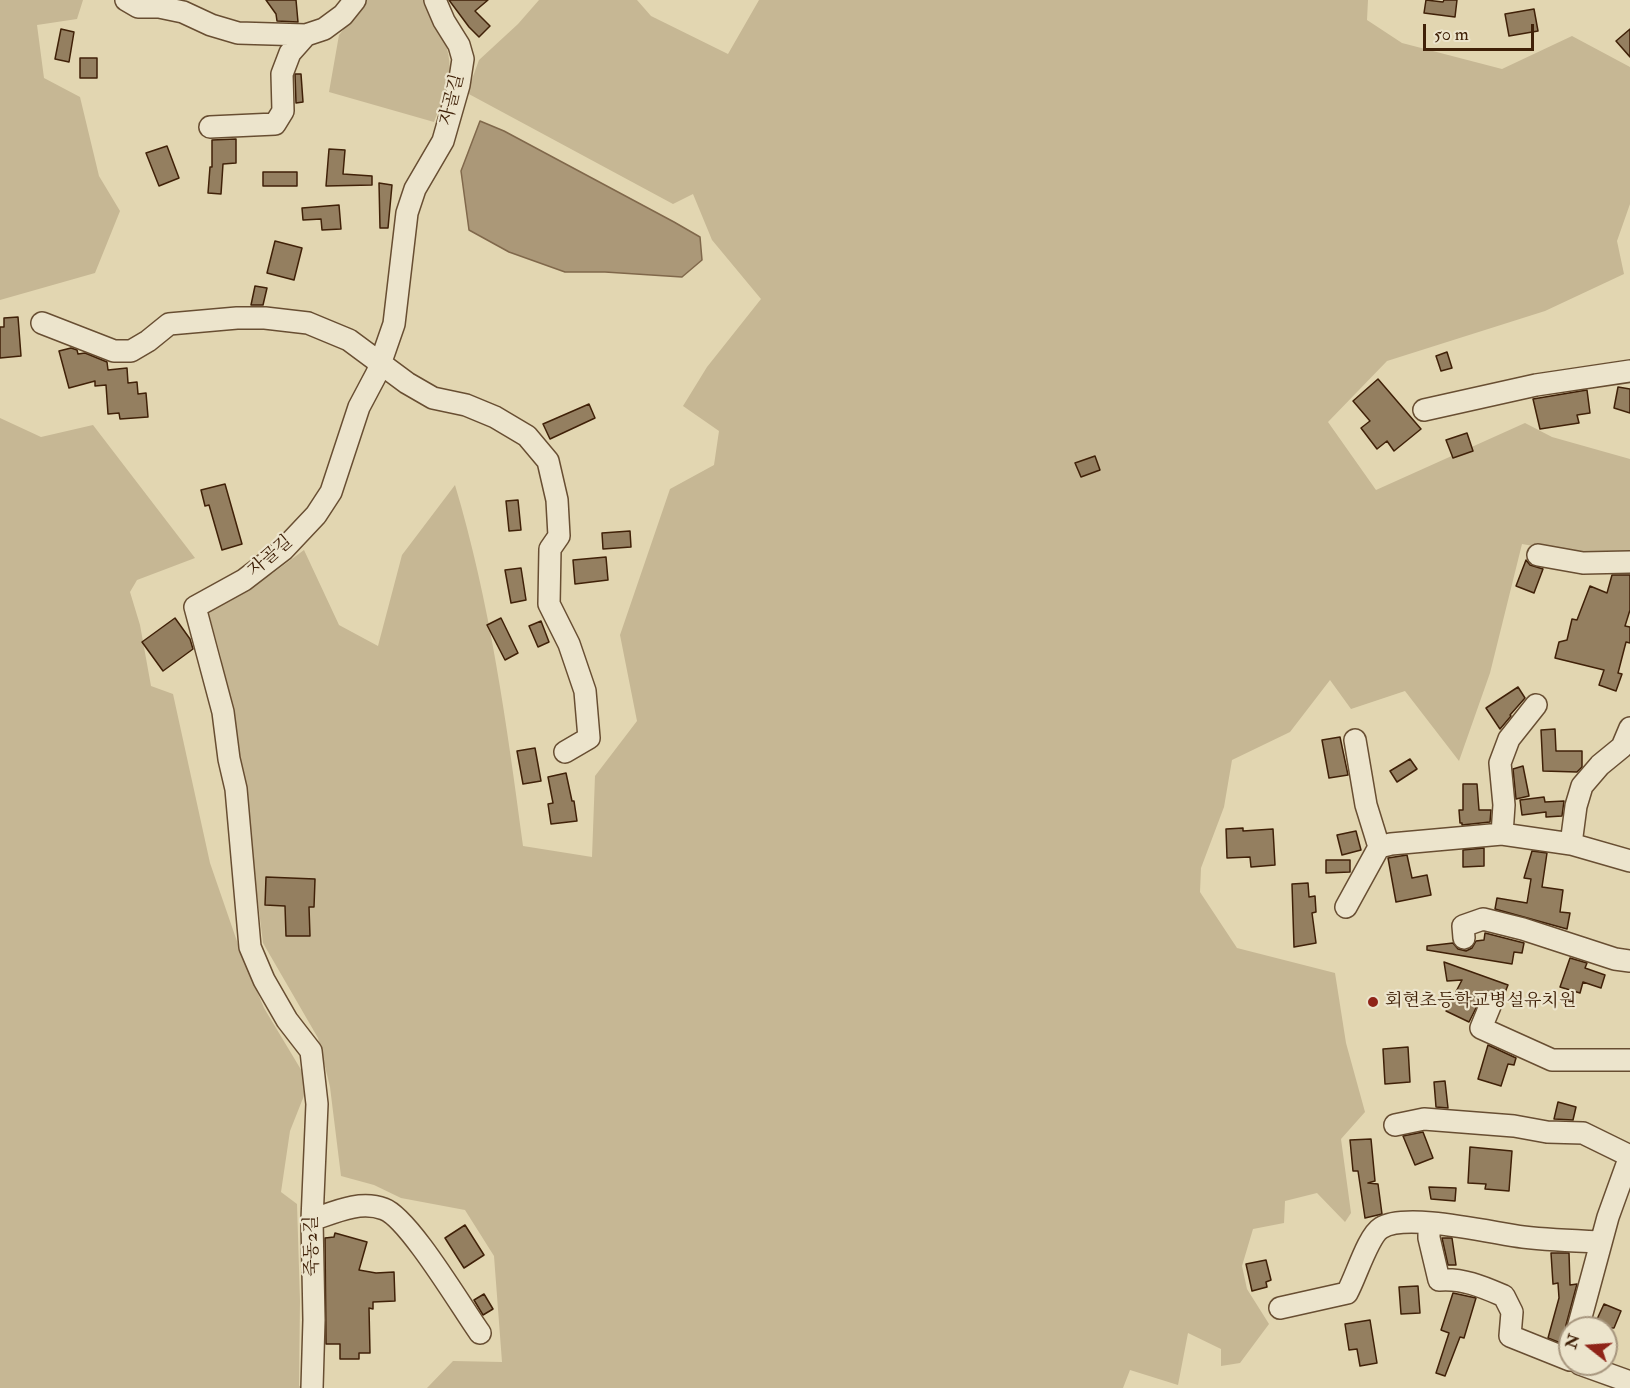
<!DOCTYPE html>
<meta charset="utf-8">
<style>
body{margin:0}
#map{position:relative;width:1630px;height:1388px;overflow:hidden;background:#e2d6b1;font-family:"IM FELL Double Pica",serif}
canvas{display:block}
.north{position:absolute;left:1558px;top:1316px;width:60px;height:60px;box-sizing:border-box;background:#ece4cc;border:2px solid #a7967e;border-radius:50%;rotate:287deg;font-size:16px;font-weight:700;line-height:24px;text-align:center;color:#402108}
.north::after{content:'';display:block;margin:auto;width:21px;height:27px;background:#8f2418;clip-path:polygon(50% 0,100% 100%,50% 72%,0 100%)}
.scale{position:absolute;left:1423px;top:24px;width:111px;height:27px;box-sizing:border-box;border:3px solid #402108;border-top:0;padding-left:8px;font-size:18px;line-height:21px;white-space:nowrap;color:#402108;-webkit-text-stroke:4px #ece4cc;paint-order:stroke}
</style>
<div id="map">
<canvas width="1630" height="1388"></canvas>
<div class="north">N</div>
<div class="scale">50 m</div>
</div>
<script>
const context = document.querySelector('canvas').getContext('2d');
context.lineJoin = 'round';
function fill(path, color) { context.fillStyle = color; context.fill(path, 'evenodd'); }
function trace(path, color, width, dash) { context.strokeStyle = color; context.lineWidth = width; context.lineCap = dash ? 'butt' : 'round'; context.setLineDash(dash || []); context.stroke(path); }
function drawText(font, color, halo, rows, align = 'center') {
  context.font = font + ' "IM FELL Double Pica","Noto Serif KR",serif'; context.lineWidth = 4.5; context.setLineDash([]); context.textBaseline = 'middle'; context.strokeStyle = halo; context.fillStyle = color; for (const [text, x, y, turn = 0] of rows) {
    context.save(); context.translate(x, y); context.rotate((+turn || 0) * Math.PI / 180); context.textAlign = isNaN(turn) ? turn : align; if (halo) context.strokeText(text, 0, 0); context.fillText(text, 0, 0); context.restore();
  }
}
fill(new Path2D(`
 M0,0H83L77,19L37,25L44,78L80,97L99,176L120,211L95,273L0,300Z
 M367,0H423C439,23 455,54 448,82C445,96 439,109 434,122L329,92L339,35Z
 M539,0H637L651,16L728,54L759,0H1368L1367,20L1402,43L1502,69L1572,36L1630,67V204L1617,241L1624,274L1545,311L1387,361L1328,422L1376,490L1525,423L1552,437L1630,459V552L1585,555L1522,544L1490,673L1459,761L1405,691L1351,709L1330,680L1290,732L1232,760L1224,807L1201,868L1200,892L1237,948L1335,973L1346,1043L1365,1112L1341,1139L1351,1213L1345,1222L1317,1193L1285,1201L1284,1223L1253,1229L1242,1266L1247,1289L1269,1324L1240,1363L1221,1366V1349L1188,1333L1178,1385L1130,1370L1123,1388H427L453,1361L502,1362L494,1256L465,1210L401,1198L374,1185L341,1176L330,1087L318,1038L263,943L251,845L221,657L208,611L273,573L304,550L339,625L378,646L402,555L455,485C490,602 507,725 523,846L592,857L595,776L637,721L620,635L670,489L714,465L719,431L683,406L707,367L761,299L712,240L693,194L673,204L467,93L479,60L518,24Z
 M0,418L41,437L93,425L195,558L137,580L130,592L140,625L151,686L173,694L210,863L241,953L264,1008L309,1083L290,1131L281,1192L297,1204L300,1301L299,1386L308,1384V1388H0Z`), '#c6b794');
const water = new Path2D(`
 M480,121L504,131L674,222L700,237L702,260L682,277L605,272H565L509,252L469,230L461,171Z`);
fill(water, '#ab9878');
trace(water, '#80684b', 1.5);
const building = new Path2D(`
 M266,0H296L298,22L277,21L276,14Z
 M449,0H488L475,11L490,26L479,37L469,27Z
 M1426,0L1443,2L1444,0H1457L1455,17L1424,13Z
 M1534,9L1538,31L1509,36L1505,14Z
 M61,29L74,32L69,62L55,59Z
 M1630,29V57L1616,41Z
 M80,58H97V78H80Z
 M295,74H301L303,102L296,103Z
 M236,139V163L223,164L221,194L208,193L210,167H212V140Z
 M167,146L179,178L159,186L146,153Z
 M329,149L345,150L343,174L372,176V185L326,186Z
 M263,172H297V186H263Z
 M379,183L392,185L388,228H380Z
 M339,205L341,229L322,230L321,219L303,220L302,208Z
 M275,241L302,248L294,280L267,273Z
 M255,286L267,288L263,305H251Z
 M18,317L21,356L0,358V327H4V318Z
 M71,348L77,350L78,354L85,353L107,362L108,370L127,368L128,383L137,382L138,394L146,393L148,417L120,419L119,413L108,414L106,385L95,386V381L69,388L59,351Z
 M1447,352L1452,368L1441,371L1436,356Z
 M1378,379L1421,429L1394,451L1387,441L1377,449L1361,428L1370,421L1353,401Z
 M1618,387L1630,389V413L1614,408Z
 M1587,390L1590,413L1577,415L1579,423L1540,429L1533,399Z
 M589,404L595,418L550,439L543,424Z
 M1467,433L1473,451L1453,458L1446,440Z
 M1095,456L1100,470L1081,477L1075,463Z
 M225,484L242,544L222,550L209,505L205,506L201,490Z
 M518,500L521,530L509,531L506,501Z
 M630,531L631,547L603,549L602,533Z
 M606,557L608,580L575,584L573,560Z
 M1526,560L1530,565L1543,569L1534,593L1516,586Z
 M521,568L526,600L511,603L505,570Z
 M1612,575H1630V610L1625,626L1630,627V643L1626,642L1618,673L1622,674L1616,691L1599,685L1604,670L1555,658L1559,642L1567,640L1572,619L1577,620L1590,586L1607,593Z
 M175,618L190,639L193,649L163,671L142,642Z
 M501,618L518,653L505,660L487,625Z
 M541,621L549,642L538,647L529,626Z
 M1518,687L1525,698L1510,715L1511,716L1500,729L1486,708Z
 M1555,729L1556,751H1582V767L1577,772L1543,771L1541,730Z
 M1340,737L1348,775L1329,778L1322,740Z
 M535,748L541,781L523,784L517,751Z
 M1410,759L1417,769L1397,782L1390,771Z
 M1523,766L1529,796L1516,799L1513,769Z
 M566,773L572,801H574L577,821L551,824L548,804L553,803L548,777Z
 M1463,784H1477L1479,810H1491L1490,822L1462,825V823H1460L1459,810H1463Z
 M1544,797L1545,802L1564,801L1562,816L1546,817V812L1522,815L1520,800Z
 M1243,828V831L1273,829L1275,865L1251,867L1250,857L1227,858L1226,829Z
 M1356,831L1361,850L1342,855L1337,835Z
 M1484,848V866L1463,867V850Z
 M1532,851L1547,853L1542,887L1563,890L1560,912L1570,913L1567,929L1495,909L1497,898L1527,903L1531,879L1524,878Z
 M1407,855L1412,878L1427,875L1431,895L1396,902L1388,858Z
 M1326,860H1350V872L1326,873Z
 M266,877L315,879L314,907H309L310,936H286L285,906L265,905Z
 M1308,883L1309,897L1315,896L1316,912L1312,913L1316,943L1294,947L1292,884Z
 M1485,933L1524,943L1522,953L1514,952L1512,964L1427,950V946L1453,943L1458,949L1466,951L1472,948L1476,941L1484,940Z
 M1570,958L1587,963L1585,968L1605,975L1601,988L1583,982L1580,993L1560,987Z
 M1444,962L1508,985L1502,1000L1494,994H1483L1469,1022L1446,1011L1462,980L1447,981Z
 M1488,1045L1516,1058L1514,1065L1508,1064L1501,1086L1478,1079Z
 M1408,1047L1410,1082L1385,1084L1383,1049Z
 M1445,1081L1448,1108L1436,1107L1434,1082Z
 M1558,1102L1576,1107L1573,1120L1554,1119Z
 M1423,1132L1433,1158L1415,1165L1403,1136Z
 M1371,1139L1375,1181L1368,1183L1378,1184L1382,1214L1365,1218L1358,1171H1353L1350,1140Z
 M1470,1147L1512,1151L1509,1191L1485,1189L1486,1184L1468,1183Z
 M1429,1187L1456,1188L1455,1201L1431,1199Z
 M465,1225L484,1255L464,1268L445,1238Z
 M335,1233L367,1242L359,1270L376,1273L394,1272L395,1301L373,1302V1309L369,1308L370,1353H359V1359H340V1344H326L325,1238L334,1237Z
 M1442,1238H1452L1456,1265H1448Z
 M1551,1253H1569L1570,1285L1577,1284L1566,1325V1332L1570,1338L1568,1346L1548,1338L1559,1298L1558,1283L1553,1284Z
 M1266,1260L1271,1280L1266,1282L1267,1287L1252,1291L1246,1264Z
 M1418,1286L1420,1313L1401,1314L1399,1287Z
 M1453,1293L1476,1298L1464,1338L1460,1337L1445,1376L1436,1373L1449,1333L1441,1330Z
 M484,1294L493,1309L483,1315L474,1300Z
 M1604,1304L1621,1311L1614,1328H1593Z
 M1370,1320L1377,1363L1360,1366L1357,1349L1349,1350L1345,1324Z`);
fill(building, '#947f60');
trace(building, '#402108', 1.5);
const minor = new Path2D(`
 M126,0L138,7H159L183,12L211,25L238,33L306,35L324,29L343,15L355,0
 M210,127L275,124L283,111L282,74L290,53L306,35
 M42,323L114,351H131L148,341L169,324L237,318H265L308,323L349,340L407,383L433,398L466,405L495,417L527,436L548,461L557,500L559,536L550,549L549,604L569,644L585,691L589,738L565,752
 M1424,410L1536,385L1630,371
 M1538,555L1583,563L1630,562
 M1355,740L1366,805L1379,847
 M1502,834L1504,805L1500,763L1509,739L1536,705
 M1571,844L1576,806L1582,786L1600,765L1622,747L1630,728
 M1346,907L1379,847L1391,844L1502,834L1571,844L1630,861
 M1464,938L1463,926L1483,919L1523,929L1615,959L1630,961
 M1490,1006L1481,1028L1552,1060H1630
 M1395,1125L1424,1119L1514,1126L1547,1132L1583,1133L1630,1156
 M312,1220C335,1212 360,1200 384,1209C409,1218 462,1308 480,1333
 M1429,1224V1238L1439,1280C1463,1278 1483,1287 1504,1296L1512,1312L1510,1336L1570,1360
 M1280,1308L1347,1293C1356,1277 1368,1236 1381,1228C1406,1212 1492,1233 1523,1237C1549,1240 1575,1241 1601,1242
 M1578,1328L1608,1217L1630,1156
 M1580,1364L1630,1382
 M312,1388L314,1320L312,1220L317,1104L311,1051L287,1020L264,980L250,947L236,789L229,759L223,712L195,607L244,580L283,550L316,515L331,492L359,407L377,373L394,324L407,213L415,189L443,141L459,85L463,59L459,45L444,21L435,0`);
trace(minor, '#684e32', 24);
trace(minor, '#ece4cc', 21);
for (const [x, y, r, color] of [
 [1373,1002,6,"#8f2418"]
]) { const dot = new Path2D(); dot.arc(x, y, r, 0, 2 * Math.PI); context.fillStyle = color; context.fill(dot); trace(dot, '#ece4cc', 2); }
drawText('18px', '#402108', '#ece4cc', [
 ["자골길",453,100,-76],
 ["자골길",271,557,-41],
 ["죽동2길",313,1246,-91]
]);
drawText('18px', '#402108', '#ece4cc', [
 ["회현초등학교병설유치원",1385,1002]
], 'left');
</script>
